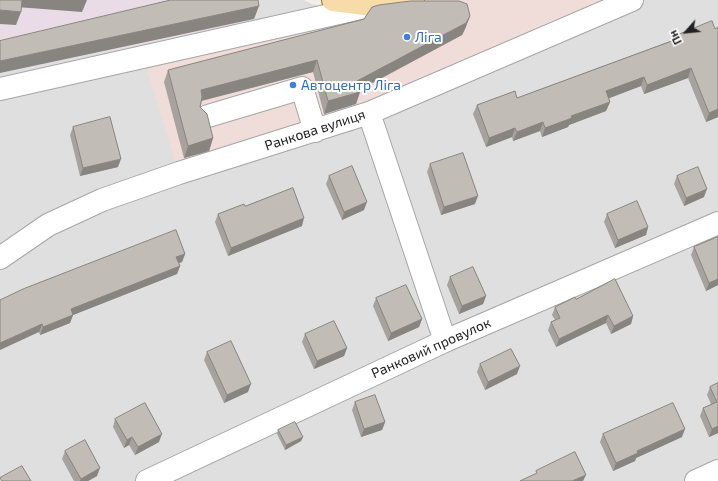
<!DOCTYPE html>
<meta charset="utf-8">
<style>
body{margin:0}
#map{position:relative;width:718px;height:481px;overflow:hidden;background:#f1efe9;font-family:"Exo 2",sans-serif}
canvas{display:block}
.north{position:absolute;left:666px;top:12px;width:40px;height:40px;-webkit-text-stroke:3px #fff;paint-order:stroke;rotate:243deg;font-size:11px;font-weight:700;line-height:16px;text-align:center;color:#222}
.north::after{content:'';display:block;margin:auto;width:14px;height:18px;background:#222;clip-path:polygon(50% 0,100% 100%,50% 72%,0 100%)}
</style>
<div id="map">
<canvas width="718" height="481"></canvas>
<div class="north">Пн</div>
</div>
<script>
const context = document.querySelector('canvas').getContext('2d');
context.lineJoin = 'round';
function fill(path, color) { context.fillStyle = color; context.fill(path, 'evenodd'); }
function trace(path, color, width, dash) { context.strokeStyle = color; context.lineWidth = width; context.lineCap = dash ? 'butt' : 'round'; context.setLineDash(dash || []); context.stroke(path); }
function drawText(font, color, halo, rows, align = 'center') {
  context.font = font + ' "Exo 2",sans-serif'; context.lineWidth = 4; context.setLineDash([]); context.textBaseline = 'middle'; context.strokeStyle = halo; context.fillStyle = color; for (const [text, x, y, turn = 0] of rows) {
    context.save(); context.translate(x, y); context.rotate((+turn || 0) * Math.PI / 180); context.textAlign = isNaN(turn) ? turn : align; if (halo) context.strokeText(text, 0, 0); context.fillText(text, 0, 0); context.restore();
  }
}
fill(new Path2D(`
 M0,0H304L312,4L373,15L489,0H718V481H0Z`), '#e0dfdf');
fill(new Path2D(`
 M413,0H600L604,12L179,173L143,57Z`), '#f0ddda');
fill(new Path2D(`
 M0,0H251L254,21L0,73Z`), '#eadce6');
const minor = new Path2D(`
 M0,89L370,6
 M369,113L445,341
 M208,116L302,88L315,131
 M0,258L48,225L102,200L179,173L369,113L632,0
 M147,481L445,341L718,223
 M696,481L718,471`);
const major = new Path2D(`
 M333,0L373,5L413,0`);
trace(minor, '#a6a6a6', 24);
trace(major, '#967209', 24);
trace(minor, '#fff', 22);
trace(major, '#f7dba9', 22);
fill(new Path2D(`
 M470,16L465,29L462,35L360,90V92L356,104L324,114L313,72L202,101L200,107L213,138L209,151L184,158L164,82L168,70Z
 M678,35L718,117L706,122L688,78L644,94L641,86L608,98L610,102L606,111L569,125L568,127L542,137L540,131L513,141L512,137L486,147L473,114L477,105L517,98L676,39Z
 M73,127L118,167L80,176L70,135Z
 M430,164L475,204L441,215L427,172Z
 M329,176L364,210L342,220L326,184Z
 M677,176L704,197L684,206L674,184Z
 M245,206L302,226L228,256L215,222L218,214Z
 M607,214L648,227L646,235L615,248L604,222Z
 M718,237V285L706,291L691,255L694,247Z
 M185,254L182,262L179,263L180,266L177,274L73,315L70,323L40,335L23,289Z
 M450,277L486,296L483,304L459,314L447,285Z
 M376,298L422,319L419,327L388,341L373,306Z
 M576,299L633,316L631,324L611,334L606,323L556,347L548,330L551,322L555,320L552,315L555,307Z
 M305,334L347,348L344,356L314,369L302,342Z
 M207,352L248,392L224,403L204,360Z
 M480,364L517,374L485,390L477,372Z
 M718,383V433L709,437L700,416L703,408L711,404L707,395L710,387Z
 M355,402L385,422L382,430L361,437L352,410Z
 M115,419L159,442L135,455L129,445L124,448L113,427Z
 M278,430L303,437L301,441L285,450L277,434Z
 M603,434L682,437L636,458L635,461L613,471L600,442Z
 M65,451L97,476L88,481H74L62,459Z`), '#a7a29d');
fill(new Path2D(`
 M20,0H87L82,12L17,7Z
 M259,6L254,19L0,73V61Z
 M0,10L21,12L16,25L0,24Z
 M470,16L465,29L462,35L353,93L357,81Z
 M317,60L313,72L196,102L201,90Z
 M691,68L688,78L644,94L647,85Z
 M644,77L641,86L602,101L606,91Z
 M360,92L356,104L324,114L328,101Z
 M610,102L606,111L569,125L568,127L542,137L545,128L571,116Z
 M718,109V117L706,122L709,113Z
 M543,122L540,131L513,141L517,132Z
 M515,128L512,137L486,147L489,138Z
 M213,138L209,151L184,158L188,146Z
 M121,159L118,167L80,176L83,168Z
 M707,189L704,197L684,206L686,198Z
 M478,196L475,204L441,215L444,207Z
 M367,202L364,210L342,220L344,212Z
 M304,218L302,226L228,256L231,248Z
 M648,227L646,235L615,248L618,240Z
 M185,254L182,262L174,265L176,257Z
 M180,266L177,274L73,315L70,323L40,335L43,327L71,309Z
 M718,279V285L706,291L709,283Z
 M486,296L483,304L459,314L462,306Z
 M608,315L606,323L556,347L559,339Z
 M633,316L631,324L611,334L614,326Z
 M422,319L419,327L388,341L391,333Z
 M42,324L39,332L0,350V343Z
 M347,348L344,356L314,369L317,361Z
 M520,366L517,374L485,390L488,382Z
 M251,384L248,392L224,403L227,395Z
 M385,422L382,430L361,437L364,429Z
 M718,426V433L709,437L712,429Z
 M685,429L682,437L636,458L635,461L613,471L616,463L637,451Z
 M162,434L159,442L135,455L138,447Z
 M132,437L129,445L124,448L127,440Z
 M303,437L301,441L285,450L286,445Z
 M100,468L97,476L88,481H80L81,479Z
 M586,475L583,481H572Z`), '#88847f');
const building = new Path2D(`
 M0,0H22L21,12L0,10Z
 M171,0H258L259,6L0,61V41Z
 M411,1H459L467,4L470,16L466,23L357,81L360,92L328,101L317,60L201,90L202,97L200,107L207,114L213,138L188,146L168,70L364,19L372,7L379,5Z
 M712,21L715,29L718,27V109L709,113L691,68L647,85L644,77L606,91L610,102L571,116L572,118L545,128L543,122L517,132L515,128L489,138L477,105L515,91L517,98L680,38L678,35Z
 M110,117L121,159L83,168L73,127Z
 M463,153L478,196L444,207L430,164Z
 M352,166L367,202L344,212L329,176Z
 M698,167L707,189L686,198L677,176Z
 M293,188L304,218L231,248L218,214L244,204L245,206Z
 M637,201L648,227L618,240L607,214Z
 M176,230L185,254L176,257L180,266L71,309L73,315L43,327L42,324L0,343V300L23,289Z
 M718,237V279L709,283L694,247Z
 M473,267L486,296L462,306L450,277Z
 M615,279L633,316L614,326L608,315L559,339L551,322L560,318L555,307L575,297L576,299Z
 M406,285L422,319L391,333L376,298Z
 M334,321L347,348L317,361L305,334Z
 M231,341L251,384L227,395L207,352Z
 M511,349L520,366L488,382L480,364Z
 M718,383V426L712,429L703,408L717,402L710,387Z
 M375,395L385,422L364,429L355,402Z
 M145,403L162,434L138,447L132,437L127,440L115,419Z
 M673,403L685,429L637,451L638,453L616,463L603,434Z
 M295,422L303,437L286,445L278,430Z
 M85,440L100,468L81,479L65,451Z
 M575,452L586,475L572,481H520L537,473L536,471Z
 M22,466L31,481H2L0,478Z`);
fill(building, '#c2bcb6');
trace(building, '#88847f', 1);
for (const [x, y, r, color] of [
 [407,37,4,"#3f7fe0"],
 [293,85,4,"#3f7fe0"]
]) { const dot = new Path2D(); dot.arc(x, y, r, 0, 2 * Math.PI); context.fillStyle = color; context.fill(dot); trace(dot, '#fff', 1.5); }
drawText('14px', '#366cbe', '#fff', [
 ["Ліга",415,37],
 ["Автоцентр Ліга",301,85]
], 'left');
drawText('14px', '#222', '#fff', [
 ["Ранкова вулиця",315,130,-18],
 ["Ранковий провулок",431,348,-24]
]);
</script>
